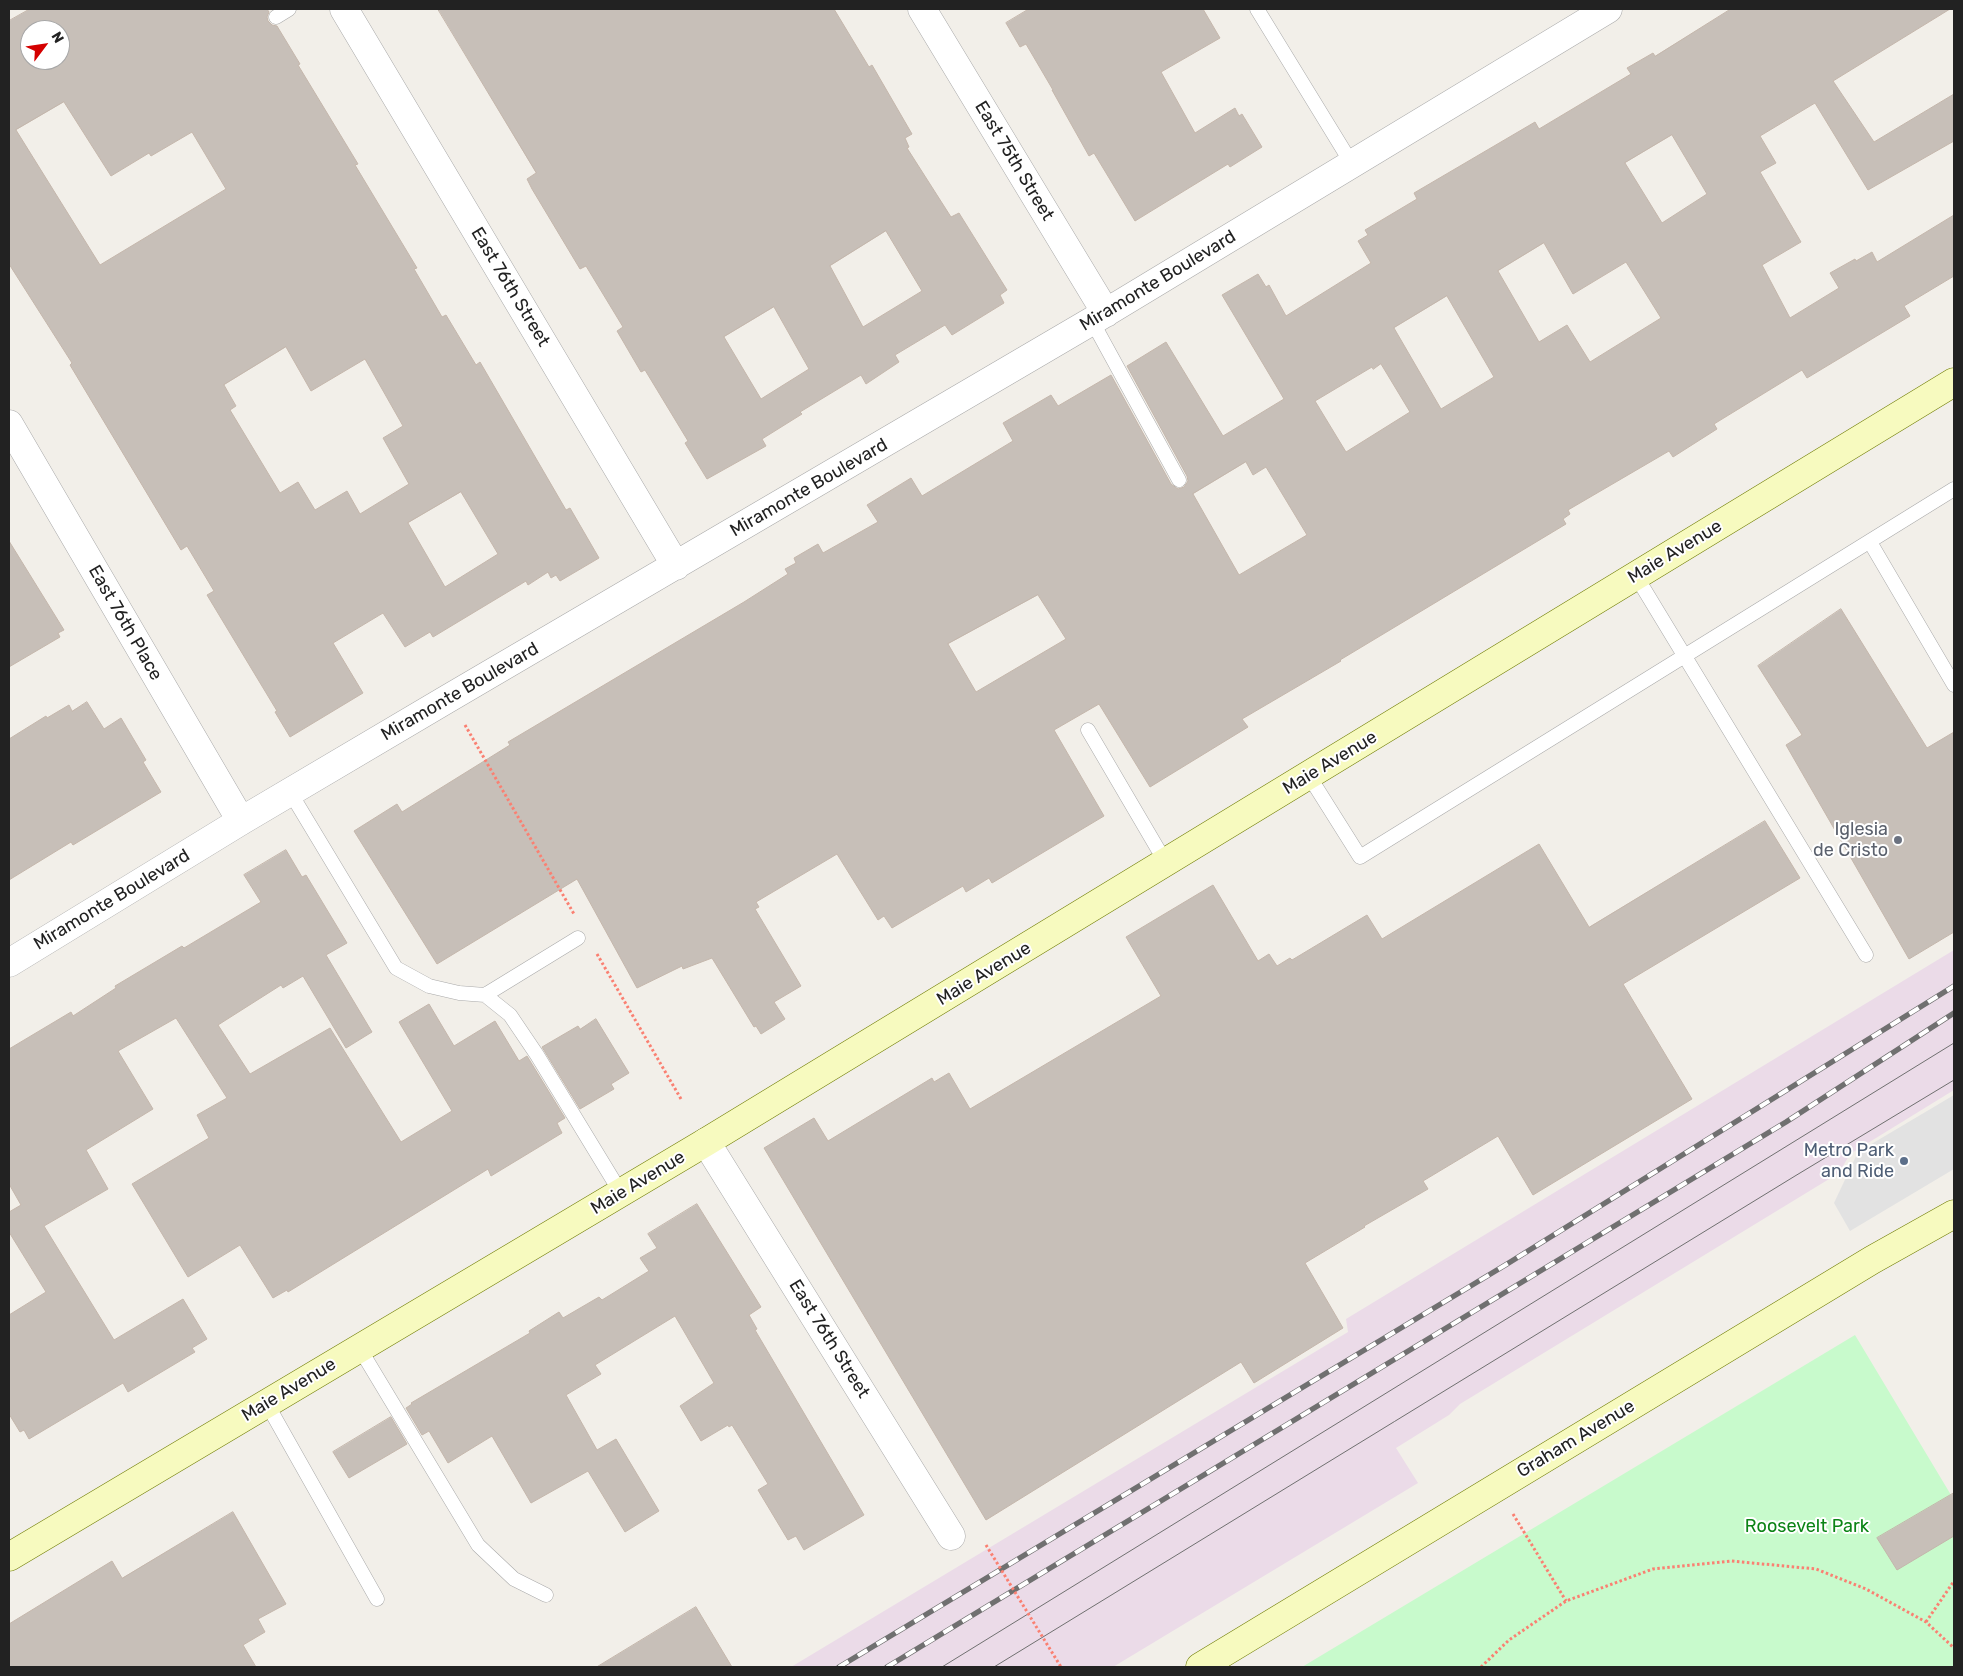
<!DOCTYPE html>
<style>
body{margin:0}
#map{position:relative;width:1963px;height:1676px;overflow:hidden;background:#f2efe9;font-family:Rubik,sans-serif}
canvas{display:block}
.frame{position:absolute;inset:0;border:10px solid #222;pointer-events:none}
.north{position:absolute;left:20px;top:20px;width:50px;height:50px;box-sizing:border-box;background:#fff;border:1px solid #a7a7a7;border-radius:50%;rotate:59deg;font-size:14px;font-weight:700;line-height:20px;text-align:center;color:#222}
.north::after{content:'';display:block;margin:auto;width:18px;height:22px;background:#d40000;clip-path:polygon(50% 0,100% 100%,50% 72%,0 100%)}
</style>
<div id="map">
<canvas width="1963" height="1676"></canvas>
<div class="frame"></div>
<div class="north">N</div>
</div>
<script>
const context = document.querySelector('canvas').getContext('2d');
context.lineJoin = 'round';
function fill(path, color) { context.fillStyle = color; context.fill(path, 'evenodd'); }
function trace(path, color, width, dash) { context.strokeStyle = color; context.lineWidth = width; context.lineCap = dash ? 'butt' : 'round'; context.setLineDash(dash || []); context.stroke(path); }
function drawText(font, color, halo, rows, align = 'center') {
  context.font = font + ' Rubik,sans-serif'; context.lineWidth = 4; context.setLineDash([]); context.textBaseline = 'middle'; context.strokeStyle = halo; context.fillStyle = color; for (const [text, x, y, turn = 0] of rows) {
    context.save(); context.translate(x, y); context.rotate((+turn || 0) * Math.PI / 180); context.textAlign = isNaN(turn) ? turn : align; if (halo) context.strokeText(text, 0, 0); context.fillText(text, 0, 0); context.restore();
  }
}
fill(new Path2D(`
 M1954,950V1090L1850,1154L1839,1173L1460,1404L1449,1415L1396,1448L1418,1483L1113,1667H1084L1083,1666L1081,1667H791L1348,1332L1346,1319Z`), '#ebdbe8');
fill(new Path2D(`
 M1855,1335L1954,1500V1667H1302Z`), '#c8facc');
fill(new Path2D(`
 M1954,1095V1169L1850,1231L1834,1203L1858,1152Z`), '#e2e2e2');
const building = new Path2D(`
 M30,9H267L269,12L267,17L268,21L272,25L277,26L300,64L298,65L358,164L355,165L417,268L414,269L442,317L446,315L476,365L480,362L566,510L570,508L599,558L560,581L556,575L551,578L548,572L528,585L526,581L433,637L430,632L405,647L383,613L333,643L363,693L290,737L275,712L277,711L207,595L214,591L187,546L181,550L70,365L72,363L9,264V21ZM30,30H60V60H30ZM64,102L111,176L149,153L151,156L192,132L226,189L100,265L16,130ZM286,347L311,391L365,359L403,426L383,438L409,484L360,514L347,491L315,510L298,482L280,493L230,410L236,406L224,385ZM461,492L498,554L445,587L408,523Z
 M438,9H834L869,67L872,65L912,134L905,138L909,147L907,148L951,217L959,213L1007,290L1000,295L1004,303L952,335L945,325L895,355L899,362L866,384L861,375L800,412L802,414L762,439L766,446L707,479L685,443L688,441L645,370L641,372L617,331L623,327L586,266L580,269L532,189L527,179L536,173ZM886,231L922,291L863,327L830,266ZM774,307L809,369L761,399L724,337Z
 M1029,9H1203L1220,38L1161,72L1195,133L1235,108L1239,116L1242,114L1262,147L1230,167L1228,164L1135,221L1094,153L1089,156L1052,90H1053L1026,44L1020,47L1006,23Z
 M1731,9H1950L1833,81L1874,142L1954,94V141L1868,190L1815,103L1760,136L1776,163L1760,172L1801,242L1762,265L1790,318L1839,288L1830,273L1855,259L1856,261L1872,252L1877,262L1954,215V276L1904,306L1910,316L1807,378L1802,370L1714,424L1717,429L1673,457L1669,451L1568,510L1570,514L1563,519L1566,524L1340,660L1341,661L1242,719L1248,727L1150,787L1099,704L1054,730L1104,816L992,883L989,878L966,892L963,886L892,928L884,916L878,920L837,854L756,902L759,907L755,909L801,986L774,1002L785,1019L761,1034L756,1026L754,1027L712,958L683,969L682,966L637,988L577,879L437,964L354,831L397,804L402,812L510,745L508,742L744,602L788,574L785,569L796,563L794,558L818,544L823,553L878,522L867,505L911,478L922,496L1013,441L1003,423L1051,395L1058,406L1111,375L1171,484L1178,489L1184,487L1188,481L1187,476L1127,366L1166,342L1223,436L1284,399L1222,295L1258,274L1266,287L1269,285L1286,316L1371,263L1358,241L1368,235L1365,230L1417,199L1414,193L1535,122L1539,129L1631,74L1627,68L1653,53L1655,56ZM1672,135L1707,194L1662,223L1625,163ZM1544,243L1573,294L1626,262L1661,318L1590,362L1567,325L1539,342L1498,271ZM1447,296L1494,377L1441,409L1394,328ZM1381,364L1410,412L1346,452L1315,401L1372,367L1373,369ZM1246,462L1253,475L1266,467L1307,535L1239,575L1193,494ZM1038,595L1066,639L976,692L948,644Z
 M9,541L64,630L58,633L60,637L9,667Z
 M1841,609L1927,748L1954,732V932L1909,959L1786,745L1802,735L1758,666Z
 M87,702L104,729L121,718L146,760L143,762L161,792L73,845L71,842L9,880V739L46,716L47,718L69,705L72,711Z
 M1765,821L1800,878L1623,984L1692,1099L1533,1195L1498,1136L1423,1181L1428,1189L1364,1226L1365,1227L1305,1263L1343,1328L1254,1383L1241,1362L986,1520L764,1148L814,1118L828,1141L932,1078L934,1082L949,1073L970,1109L1161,996L1126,937L1213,885L1258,961L1269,954L1277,966L1290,958L1292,960L1367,915L1382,939L1539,844L1589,927Z
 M286,850L302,877L306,875L347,943L326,955L372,1032L346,1048L303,976L283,988L281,985L218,1025L250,1074L330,1028L401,1142L452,1111L399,1022L429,1004L454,1046L495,1021L519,1061L527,1056L565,1118L557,1123L562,1133L491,1176L488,1169L288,1292L287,1290L273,1298L240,1245L188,1277L132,1184L209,1138L197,1115L227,1098L176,1018L118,1051L153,1109L86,1150L108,1189L44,1226L114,1340L183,1299L207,1339L192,1348L195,1352L128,1392L123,1383L29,1439L24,1430L20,1432L9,1414V1315L46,1292L9,1232V1212L21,1205L9,1184V1049L71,1012L73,1016L116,988L115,986L182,946L184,948L261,902L244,875Z
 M596,1019L629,1073L611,1084L614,1089L580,1109L542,1047L578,1026L580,1029Z
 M697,1204L761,1307L749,1315L757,1329L755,1330L864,1515L804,1550L796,1536L788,1540L758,1490L768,1484L732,1425L729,1427L728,1425L701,1441L680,1406L714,1383L675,1316L595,1365L601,1374L566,1395L597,1450L616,1439L659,1511L625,1532L588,1471L531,1503L492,1436L448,1463L429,1431L422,1435L406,1408L412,1404L411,1403L530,1333L529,1331L559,1312L563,1318L599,1297L602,1300L649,1271L640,1258L657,1248L648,1234Z
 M391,1417L407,1444L349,1478L333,1452Z
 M1954,1493V1536L1897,1570L1877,1538Z
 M233,1512L286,1604L258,1619L265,1632L243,1645L256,1667H9V1624L112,1561L122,1578Z
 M696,1607L732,1667H597Z`);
fill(building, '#c7bfb8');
trace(building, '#c4b6ab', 1);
const lane = new Path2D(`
 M1257,9L1352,164
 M276,17L289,9
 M1092,321L1179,480
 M1870,542L1954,685
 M1636,576L1866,955
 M1088,730L1166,863
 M1309,776L1360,857L1954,489
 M290,792L396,968L429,986L459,993L485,995L510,1015L537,1055L621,1193
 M485,995L578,938
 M360,1349L478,1545L514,1579L546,1595
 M267,1404L377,1599`);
const street = new Path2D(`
 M344,9L676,566
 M922,9L1106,313
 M9,424L241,821
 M9,963L241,821L449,698L1092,321L1608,9
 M706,1142L951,1536`);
const secondary = new Path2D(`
 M9,1557L706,1142L1954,382
 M1200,1667L1872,1260L1954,1214`);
trace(lane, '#a9a9a9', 15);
trace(street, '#a9a9a9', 29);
trace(secondary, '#707d05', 29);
trace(new Path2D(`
 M465,725L574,914
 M597,954L681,1099
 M1513,1514L1566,1601
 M1926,1622L1954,1581
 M1481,1667L1509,1640L1566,1601L1653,1569L1731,1561L1816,1569L1866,1589L1926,1622L1954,1648`), '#fa8072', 3, [2.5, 2.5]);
trace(lane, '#fff', 14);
trace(street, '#fff', 28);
trace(secondary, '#f7fabf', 28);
trace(new Path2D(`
 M942,1667L1954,1043
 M994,1667L1795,1176L1954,1080`), '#707070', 1);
const rail = new Path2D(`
 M839,1667L1507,1264L1954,986
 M887,1667L1786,1122L1954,1013`);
trace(rail, '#707070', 5.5);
trace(rail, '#fff', 4, [11]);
trace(new Path2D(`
 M986,1545L1061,1667`), '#fa8072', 3, [2.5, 2.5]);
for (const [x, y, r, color] of [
 [1898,840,5,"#6b7280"],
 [1904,1161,5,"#5c6f8a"]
]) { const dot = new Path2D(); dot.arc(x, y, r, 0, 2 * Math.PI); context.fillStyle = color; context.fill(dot); trace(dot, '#fff', 2); }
drawText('18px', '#222', '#fff', [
 ["East 75th Street",1014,161,59],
 ["Miramonte Boulevard",1158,281,-31],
 ["East 76th Street",510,287,59],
 ["Miramonte Boulevard",809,488,-30],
 ["Maie Avenue",1675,552,-31],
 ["East 76th Place",125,623,60],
 ["Miramonte Boulevard",460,692,-30],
 ["Maie Avenue",1330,763,-31],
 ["Miramonte Boulevard",112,900,-31],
 ["Maie Avenue",984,974,-31],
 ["Maie Avenue",638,1183,-31],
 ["East 76th Street",829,1339,58],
 ["Maie Avenue",289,1390,-31],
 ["Graham Avenue",1576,1439,-31]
]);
drawText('18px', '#5b616d', '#fff', [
 ["Iglesia",1888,830],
 ["de Cristo",1888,851]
], 'right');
drawText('18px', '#4e5e75', '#fff', [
 ["Metro Park",1894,1151],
 ["and Ride",1894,1172]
], 'right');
drawText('18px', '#0c8416', '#fff', [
 ["Roosevelt Park",1807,1527]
]);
</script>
